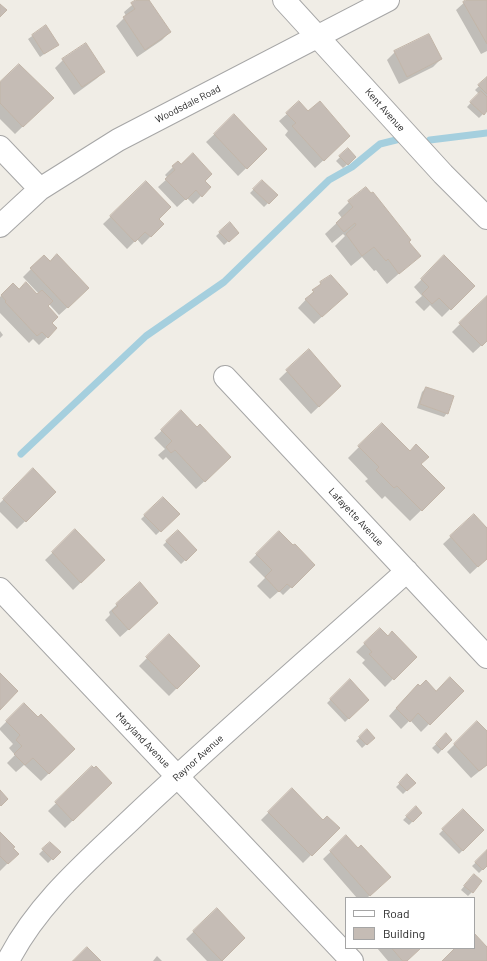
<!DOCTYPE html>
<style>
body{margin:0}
#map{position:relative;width:487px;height:961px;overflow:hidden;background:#f0ede6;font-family:Barlow,sans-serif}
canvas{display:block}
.legend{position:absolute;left:345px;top:897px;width:130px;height:52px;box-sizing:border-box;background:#fff;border:1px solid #a5a5a5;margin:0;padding:5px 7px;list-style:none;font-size:12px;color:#1f1f1f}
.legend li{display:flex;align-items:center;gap:8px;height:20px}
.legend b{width:20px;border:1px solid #a5a5a5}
</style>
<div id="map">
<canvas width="487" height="961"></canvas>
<ul class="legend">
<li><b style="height:5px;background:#fff"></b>Road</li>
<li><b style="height:11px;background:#c5bcb5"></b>Building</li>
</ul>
</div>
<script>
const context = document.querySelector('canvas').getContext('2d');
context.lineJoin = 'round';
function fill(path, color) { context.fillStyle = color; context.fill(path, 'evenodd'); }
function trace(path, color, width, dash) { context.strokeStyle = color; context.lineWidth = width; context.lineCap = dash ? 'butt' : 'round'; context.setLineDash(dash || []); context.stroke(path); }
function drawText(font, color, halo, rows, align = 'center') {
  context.font = font + ' Barlow,sans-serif'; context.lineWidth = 3.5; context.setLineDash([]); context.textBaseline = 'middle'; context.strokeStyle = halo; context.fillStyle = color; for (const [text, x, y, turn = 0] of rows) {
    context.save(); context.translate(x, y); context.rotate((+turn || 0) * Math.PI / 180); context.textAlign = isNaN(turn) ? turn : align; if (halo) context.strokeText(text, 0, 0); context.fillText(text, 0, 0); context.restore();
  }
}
fill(new Path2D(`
 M138,0H148L170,32L162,40L137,57L116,26L126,16L124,12Z
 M467,0H487V51L481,54L456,10Z
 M45,27L57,45L40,57L28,39Z
 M395,52L441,59L433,67L399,84L387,60Z
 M63,60L104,72L96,79L74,95L55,68Z
 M487,78V110L479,118L467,107L479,94L475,90Z
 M0,83L52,98L15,134L0,119Z
 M308,113L341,144L315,168L285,135L288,131L279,121L287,114Z
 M234,116L266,149L238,176L206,142Z
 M348,149L355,157L343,168L336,161Z
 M173,167L204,181L210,187L193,204L187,198L177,207L158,187L168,178L165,175Z
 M262,181L276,195L264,207L250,193Z
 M146,183L158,219L163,224L142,245L137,239L127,249L103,224Z
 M349,202L408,242L419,256L387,284L376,270L374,271L362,257L351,266L335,246L345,236L343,234L332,243L325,234L342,218L338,213Z
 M230,223L238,232L224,245L216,236Z
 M44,256L80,296L59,315L49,304L47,306L51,323L56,328L39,345L33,339L29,343L0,313V297L13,284L19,290L37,296L39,294L23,277Z
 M444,257L473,286L442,317L430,305L424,311L415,302L422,296L414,287Z
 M324,280L339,301L314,324L298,308Z
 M487,297V340L473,353L452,332Z
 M0,331L3,335L0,338Z
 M309,350L332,394L311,414L279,379Z
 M426,388L447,413L444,417L417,408L422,392Z
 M181,412L197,428L222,465L196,489L166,457L163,460L158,455L165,449L154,438Z
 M382,424L444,488L410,521L385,496L382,499L365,481L368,479L348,458Z
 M33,470L55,492L17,529L0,512V503Z
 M163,498L178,514L156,535L141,519Z
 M474,515L487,529V558L470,574L443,544Z
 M75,531L104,560L73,590L45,560Z
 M178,531L196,550L181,564L163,545Z
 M279,532L314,565L283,595L279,591L270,599L257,586L265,578L249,562Z
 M139,584L149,611L120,637L105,620L110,615L109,612Z
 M380,629L388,637L415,657L385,687L362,663L365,660L356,652Z
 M169,636L199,666L169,696L139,666Z
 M350,681L368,700L345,722L327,703Z
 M420,687L436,692L462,691L421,732L410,720L401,729L389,716L410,693Z
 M24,704L74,749L41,781L24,765L16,772L7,763L15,755L9,748L13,744L0,730V728Z
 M477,722L487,733V765L471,778L447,752Z
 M367,731L373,738L362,748L356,741Z
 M446,735L451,740L438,754L432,748Z
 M92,768L111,783L65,828L48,811Z
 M407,776L414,783L403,794L396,787Z
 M292,789L323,821L338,828L303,863L261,820Z
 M416,807L421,813L409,825L403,820Z
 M463,810L483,830L459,854L439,834Z
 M0,833L17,854L0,871Z
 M346,837L389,877L367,898H357L323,859Z
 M50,843L59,852L48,863L39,854Z
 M487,852V865L479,873L472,866Z
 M470,879L472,892L468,896L461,890Z
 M217,909L244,938L221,961H207L186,939Z
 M377,948H420L406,961H388Z
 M157,956L162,961H153Z`), '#0003');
trace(new Path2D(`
 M430,140L487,133
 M21,454L146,336L224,282L329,180L352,167L380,144L400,139`), '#a5cfde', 7);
const building = new Path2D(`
 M136,0H149L171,32L145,50L123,17L135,9L131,3Z
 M466,0H487V44L463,2Z
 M0,4L7,10L0,17Z
 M46,25L59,45L44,54L32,35Z
 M429,34L442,59L407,77L394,51Z
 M86,43L105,72L82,87L62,59Z
 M19,64L54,98L23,127L0,103V82Z
 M487,77V94L478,85Z
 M481,91L487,97V111L484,115L470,102Z
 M299,101L308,111L320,101L350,136L324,161L292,126L296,123L286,113Z
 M234,114L267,149L247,169L214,134Z
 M348,148L356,157L348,165L339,156Z
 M193,153L212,174L205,181L211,187L202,197L196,190L186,200L165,179L175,170L172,166L178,161L181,164Z
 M262,180L278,195L269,204L253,189Z
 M146,181L171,207L159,219L164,224L151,237L145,232L135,242L110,216Z
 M366,187L371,193L373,192L411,240L409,242L421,256L399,274L388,259L386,261L374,247L362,256L346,234L356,225L355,223L344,232L336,223L353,207L348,201Z
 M230,222L239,233L229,242L219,232Z
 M57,254L89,288L68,308L30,268L44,255L50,261Z
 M444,255L475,286L451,310L439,298L432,304L422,294L429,287L421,279Z
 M331,275L348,294L322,317L305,299L314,292L312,290L321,284L320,282Z
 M26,282L37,294L42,290L53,301L48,306L58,317L52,323L57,328L48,338L42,332L37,336L5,302L6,301L1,295L13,283L19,289Z
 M487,296V341L482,346L459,323Z
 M309,349L341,386L319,407L286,370Z
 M426,387L454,396L448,414L420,404Z
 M181,410L197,427L200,424L231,457L205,482L175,450L171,453L166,447L172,441L161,430Z
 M382,423L410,451L416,444L429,457L421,464L445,488L422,511L397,486L394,488L376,470L379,467L358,446Z
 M33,468L56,492L26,522L3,499Z
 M163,497L180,514L161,532L144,515Z
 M474,514L487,528V559L478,567L450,536Z
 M75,529L105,560L81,583L52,552Z
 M178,530L197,550L186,561L166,541Z
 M279,531L293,545L295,544L315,565L292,588L287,584L279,592L265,577L272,570L256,554Z
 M140,582L158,603L129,630L112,611L118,606L116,604Z
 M380,628L388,636L392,631L417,657L394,680L369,654L372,652L364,643Z
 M169,634L200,666L177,689L146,657Z
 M0,673L18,691L0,710Z
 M450,677L464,691L430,725L418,713L410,722L396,708L418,684L420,686L426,680L436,691Z
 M350,679L369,700L349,719L330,699Z
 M24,703L38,717L41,714L75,749L49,774L33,758L25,765L14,754L22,746L16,740L20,735L6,721Z
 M477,721L487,731V765L479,771L454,744Z
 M367,729L375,738L367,745L359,737Z
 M446,733L452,740L442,750L436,744Z
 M92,766L94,768L96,766L112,783L73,821L55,802Z
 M407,774L416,783L407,791L399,783Z
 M292,788L323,820L327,816L340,828L312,856L268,812Z
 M0,790L8,799L1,806L0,805Z
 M416,806L422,813L413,822L406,816Z
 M463,809L484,830L463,851L442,829Z
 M0,832L15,847L13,848L19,854L8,864L0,856Z
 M346,835L358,848L361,845L391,877L370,896L330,851Z
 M50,842L61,852L53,860L42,849Z
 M487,850V866L483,870L475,862Z
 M474,874L482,881L473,893L464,886Z
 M217,908L245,938L222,961L193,931Z
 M474,933L487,947V961H442L455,948H474Z
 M87,947L101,961H73Z
 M392,948H421L407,961H403Z`);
fill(building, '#c5bcb5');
trace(building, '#c2b5a8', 1);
const street = new Path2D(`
 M284,0L443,174L487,218
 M0,147L40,189
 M0,226L40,189L118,140L388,0
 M225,377L487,657
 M0,589L352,961
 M8,961C38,902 90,859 137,814C225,731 317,652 407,571`);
trace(street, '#a6a6a6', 24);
trace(street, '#fff', 22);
drawText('10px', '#1f1f1f', '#fff', [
 ["Woodsdale Road",188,104,-27],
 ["Kent Avenue",385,110,48],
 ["Lafayette Avenue",356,517,47],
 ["Maryland Avenue",143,740,46],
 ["Raynor Avenue",198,758,-42]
]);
</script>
